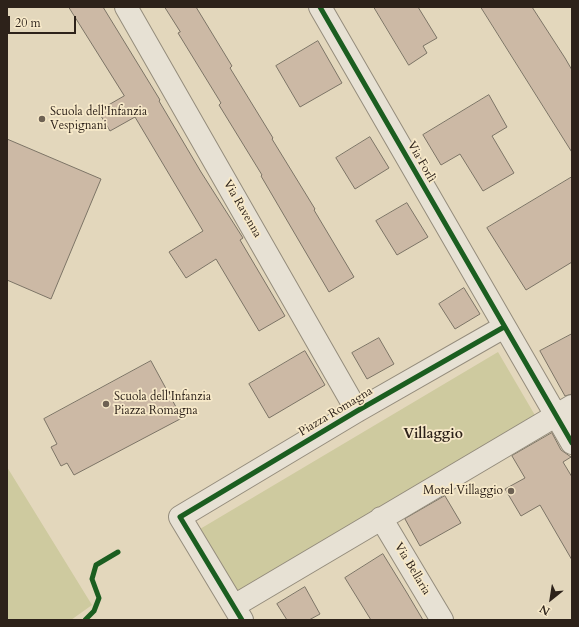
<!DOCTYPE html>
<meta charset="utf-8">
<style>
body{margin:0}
#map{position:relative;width:579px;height:627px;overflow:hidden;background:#e3d7bc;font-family:Cardo,serif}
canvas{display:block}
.frame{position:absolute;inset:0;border:8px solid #2d221a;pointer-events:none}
.north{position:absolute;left:531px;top:579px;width:40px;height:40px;-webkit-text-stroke:3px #f7e9c9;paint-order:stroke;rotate:210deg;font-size:11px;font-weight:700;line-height:16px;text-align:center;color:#2d221a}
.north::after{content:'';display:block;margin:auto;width:14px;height:18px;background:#2d221a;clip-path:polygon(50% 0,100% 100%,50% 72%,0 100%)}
.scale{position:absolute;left:8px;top:16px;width:68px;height:18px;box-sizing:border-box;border:2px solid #2d221a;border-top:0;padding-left:5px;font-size:12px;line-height:14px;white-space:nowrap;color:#2d221a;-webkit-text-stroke:3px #f7e9c9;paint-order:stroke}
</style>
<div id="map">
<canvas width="579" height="627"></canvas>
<div class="frame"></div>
<div class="north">N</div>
<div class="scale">20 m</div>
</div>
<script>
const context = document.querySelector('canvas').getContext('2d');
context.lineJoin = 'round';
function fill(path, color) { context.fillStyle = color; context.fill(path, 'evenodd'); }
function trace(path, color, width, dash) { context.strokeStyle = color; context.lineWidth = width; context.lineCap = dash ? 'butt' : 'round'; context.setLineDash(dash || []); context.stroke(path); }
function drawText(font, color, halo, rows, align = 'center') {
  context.font = font + ' Cardo,serif'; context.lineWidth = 3.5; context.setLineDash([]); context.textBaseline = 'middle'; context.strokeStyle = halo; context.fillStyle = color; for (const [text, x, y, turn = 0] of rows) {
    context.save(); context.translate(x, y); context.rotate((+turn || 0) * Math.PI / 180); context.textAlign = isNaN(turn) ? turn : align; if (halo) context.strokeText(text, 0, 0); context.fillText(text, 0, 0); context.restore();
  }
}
fill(new Path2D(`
 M498,352L536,417L238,592L200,529Z
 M7,467L92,605L71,620H7Z`), '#ceca9f');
const building = new Path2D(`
 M69,7H103L160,100L159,101L201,172L243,238L240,240L285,316L259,331L216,259L186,278L169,252L203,231L135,117L110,131L98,111L124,96Z
 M165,7H196L232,66L230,68L273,138L272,139L315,209L314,210L354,277L329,292L261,176L262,175L219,105L221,103L178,33L180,32Z
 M374,7H418L437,38L423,46L427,53L409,65Z
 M481,7H532L565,58L572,70V152Z
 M318,41L342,83L300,107L276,66Z
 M489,95L507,127L492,136L514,173L483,191L460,154L441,165L423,135Z
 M370,137L389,168L355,189L336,158Z
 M7,139L101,179L51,299L7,280Z
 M572,177V262L526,290L487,228Z
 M407,203L428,237L397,255L376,221Z
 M464,288L480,314L455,329L439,304Z
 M572,334V394L565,396L540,351Z
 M379,338L394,364L367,379L352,353Z
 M305,351L325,385L269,418L249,384Z
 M151,361L182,418L74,475L67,463L61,466L51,447L57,444L44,419Z
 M552,433L561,450L571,457L563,462L572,477V560L540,505L521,516L505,489L525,478L512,456Z
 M445,496L461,523L420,546L405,519Z
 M383,554L407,593L423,620H371L345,578Z
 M305,587L320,614L309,620H287L277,604Z`);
fill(building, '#ccb9a5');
trace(building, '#7c7466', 1);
const minor = new Path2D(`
 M126,7L357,411
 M320,7L572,443
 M381,518L442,620
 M234,606L572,406
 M242,620L180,517L357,411L504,327`);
trace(minor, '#948c7c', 24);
trace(minor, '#e7e1d4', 22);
trace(new Path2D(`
 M320,7L572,443
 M85,620L94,611L99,598L92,579L96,565L118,552
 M242,620L180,517L357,411L504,327`), '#1b5e20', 5);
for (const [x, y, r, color] of [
 [42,119,4,"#6d6153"],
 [106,404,4,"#6d6153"],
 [511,491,4,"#6d6153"]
]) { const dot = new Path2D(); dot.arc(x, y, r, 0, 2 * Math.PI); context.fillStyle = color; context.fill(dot); trace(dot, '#f7e9c9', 1.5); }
drawText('12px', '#2d221a', '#f7e9c9', [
 ["Scuola dell'Infanzia",50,112],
 ["Vespignani",50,126],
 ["Scuola dell'Infanzia",114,397],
 ["Piazza Romagna",114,411],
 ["Motel Villaggio",503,491,"right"]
], 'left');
drawText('12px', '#2d221a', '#f7e9c9', [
 ["Via Forlì",421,162,60],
 ["Via Ravenna",242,209,60],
 ["Piazza Romagna",336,412,-31],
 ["Via Bellaria",412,569,59]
]);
drawText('bold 14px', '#2d221a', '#f7e9c9', [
 ["Villaggio",433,435]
]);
</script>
